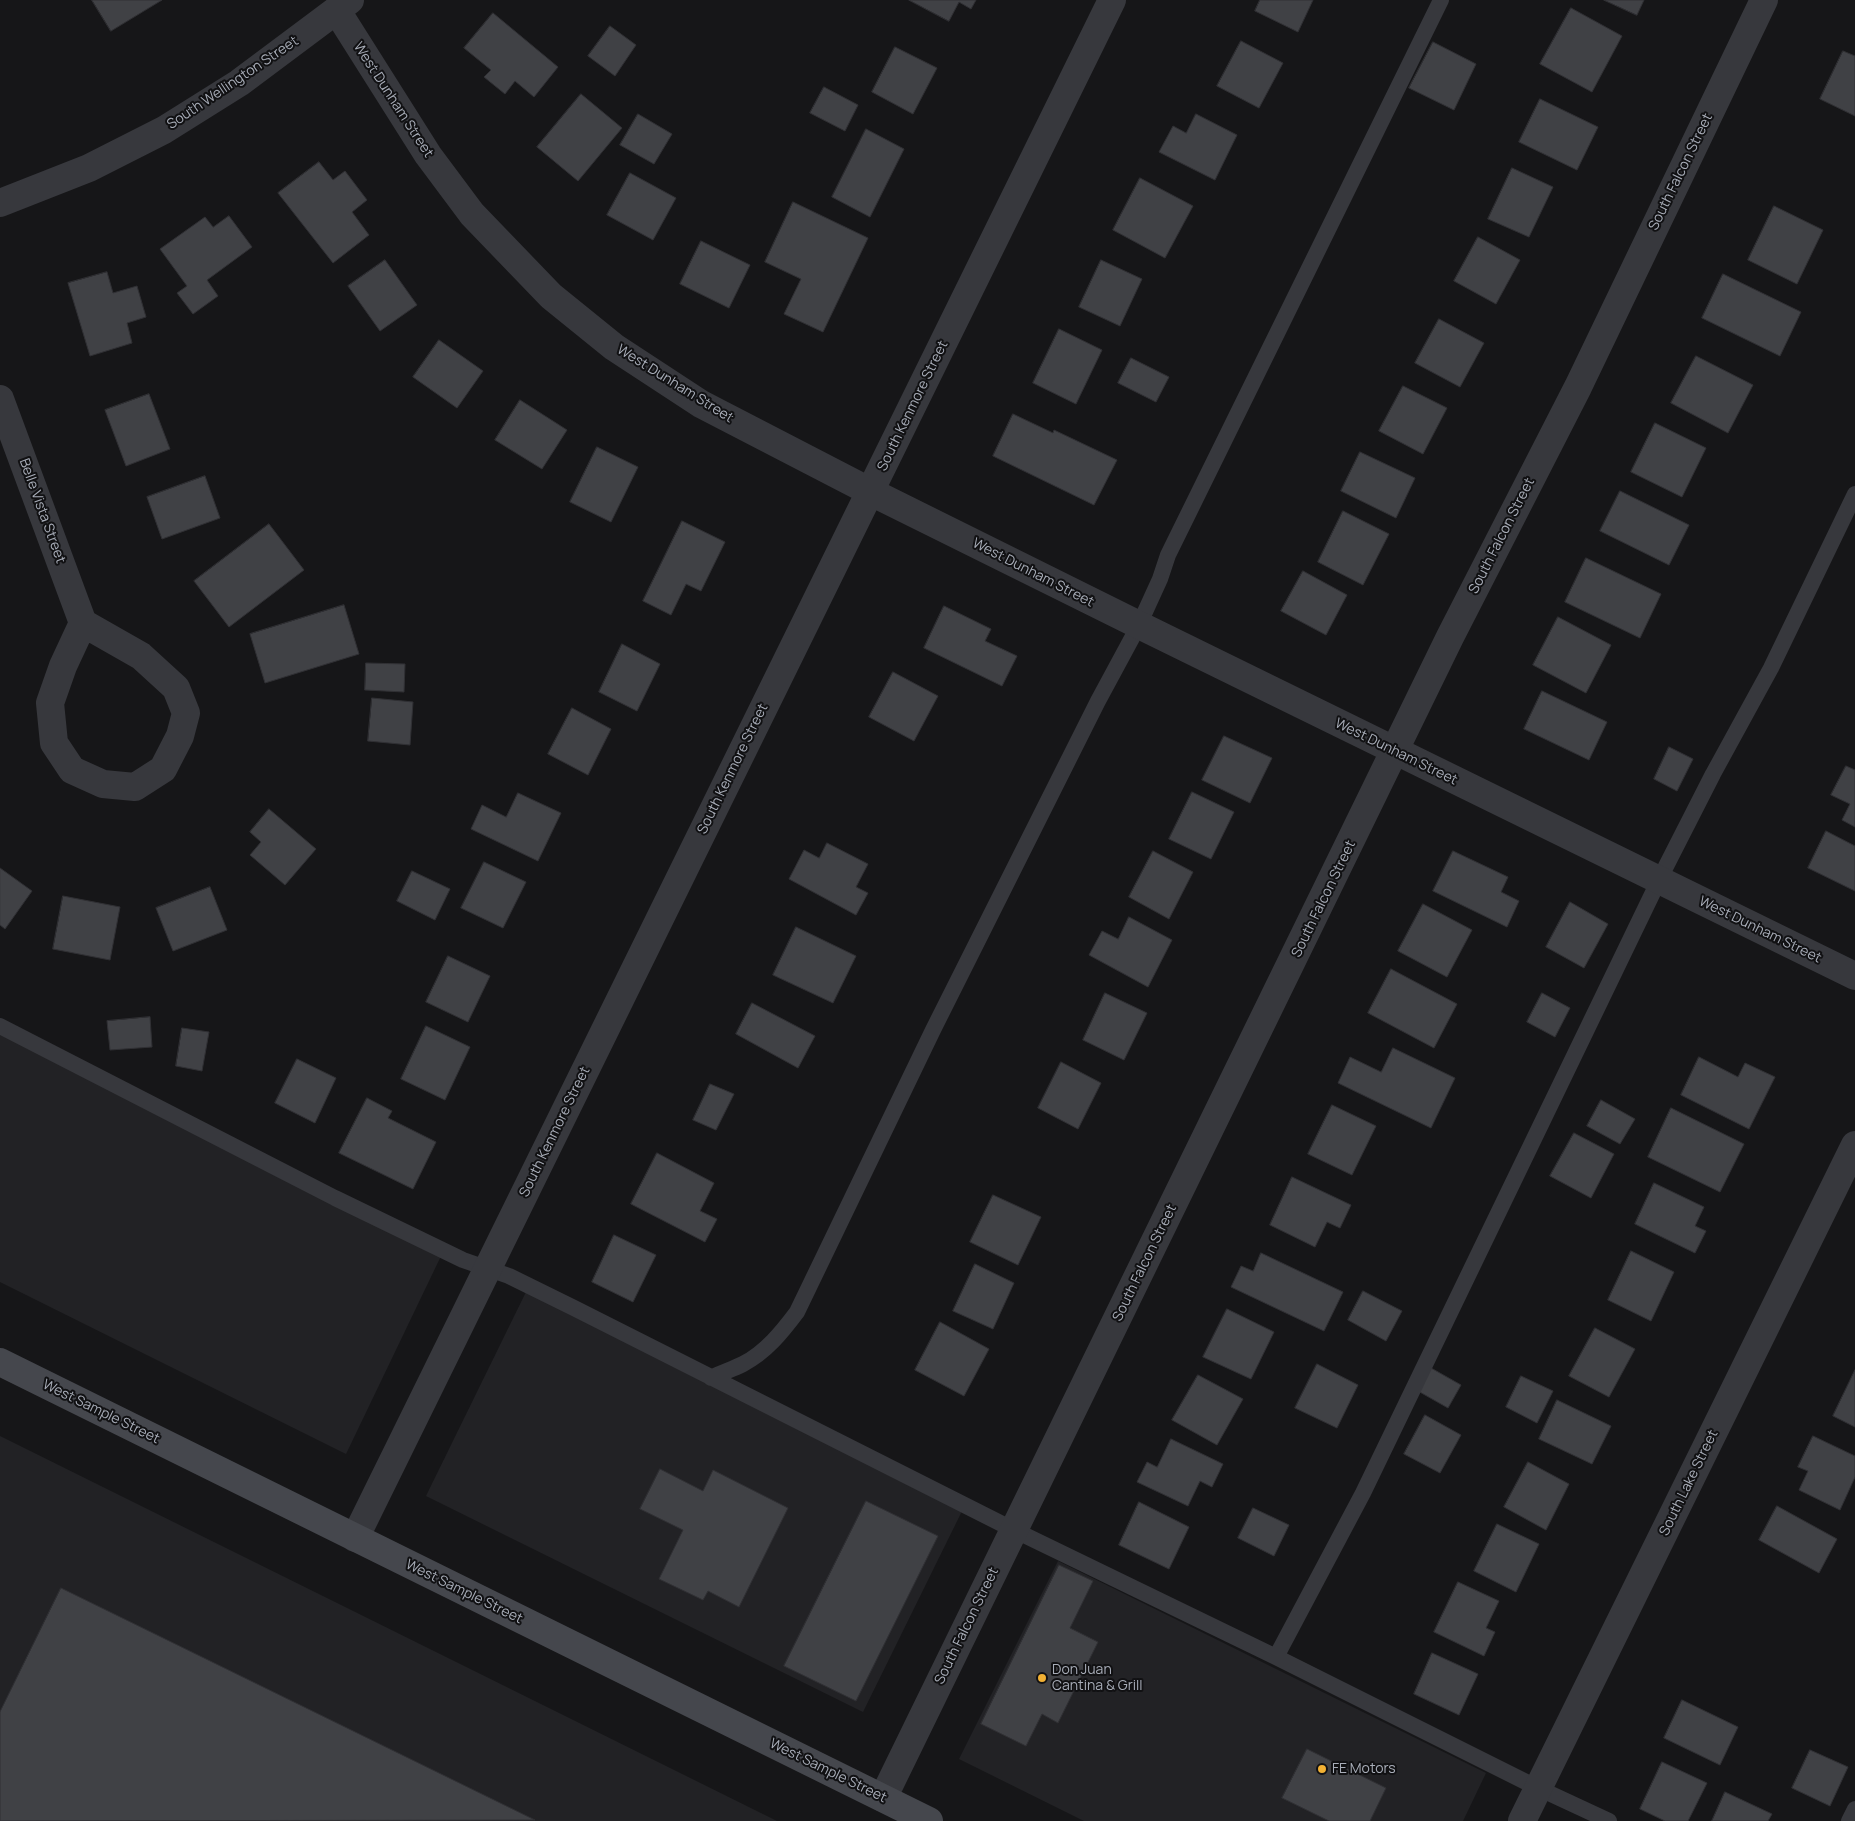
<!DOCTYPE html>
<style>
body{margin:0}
canvas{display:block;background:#161618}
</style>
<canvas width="1855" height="1821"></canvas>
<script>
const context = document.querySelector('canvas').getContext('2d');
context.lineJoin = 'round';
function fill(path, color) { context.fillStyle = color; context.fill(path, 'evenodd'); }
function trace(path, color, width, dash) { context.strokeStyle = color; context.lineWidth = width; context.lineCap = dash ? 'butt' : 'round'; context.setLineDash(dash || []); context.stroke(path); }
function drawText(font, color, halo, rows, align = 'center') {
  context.font = font + ' Manrope,sans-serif'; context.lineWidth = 4; context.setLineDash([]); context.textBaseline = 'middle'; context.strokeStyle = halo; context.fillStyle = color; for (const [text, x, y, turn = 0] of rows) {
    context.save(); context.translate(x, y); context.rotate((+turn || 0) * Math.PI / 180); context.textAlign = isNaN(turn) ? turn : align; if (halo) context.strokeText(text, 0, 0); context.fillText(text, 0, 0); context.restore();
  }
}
fill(new Path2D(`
 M0,1034L441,1256L346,1454L0,1282Z
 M526,1292L963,1509L863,1712L426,1496Z
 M0,1436L119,1495L777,1821H0Z
 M1058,1561L1486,1773L1463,1821H1084L959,1759Z`), '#222225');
const building = new Path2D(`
 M92,0H162L111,31Z
 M909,0H976L971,9L959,2L949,21Z
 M1260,0H1313L1298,32L1255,11Z
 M1604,0H1644L1637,15Z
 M1571,8L1622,36L1592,92L1540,64Z
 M493,13L558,67L534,97L515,81L505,94L484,77L491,70L464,48Z
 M610,26L636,45L615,76L588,56Z
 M1241,41L1283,63L1259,108L1217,86Z
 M1433,42L1476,64L1454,110L1409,88Z
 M895,47L937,68L913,114L872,92Z
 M1843,51L1855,56V116L1820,99Z
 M824,87L858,105L845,131L810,113Z
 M581,94L622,128L578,181L537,147Z
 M1540,99L1598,127L1577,170L1519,142Z
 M638,114L672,134L654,164L620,145Z
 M1196,114L1237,135L1215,180L1159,152L1173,126L1186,133Z
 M866,129L904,149L870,217L832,197Z
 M319,162L333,180L345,171L367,200L352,212L369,235L333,263L278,193Z
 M1512,168L1553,187L1529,237L1488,219Z
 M630,173L676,198L653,240L607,215Z
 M1140,178L1193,206L1165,258L1113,230Z
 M793,202L868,238L823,332L784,314L801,279L765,262Z
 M1774,206L1823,230L1797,284L1748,260Z
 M229,216L252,247L207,280L218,296L193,314L177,293L187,286L160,249L205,217L213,227Z
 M1478,237L1520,260L1496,304L1454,281Z
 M701,241L750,265L729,308L680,284Z
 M385,260L417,305L380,331L348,286Z
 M1101,260L1142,279L1120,326L1079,307Z
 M107,272L113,293L137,286L146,317L127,323L132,343L90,356L68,283Z
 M1723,274L1801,312L1780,356L1702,318Z
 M1439,319L1484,343L1460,387L1415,363Z
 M1059,329L1102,350L1076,404L1033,383Z
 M439,340L483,371L457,408L413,377Z
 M1696,356L1753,385L1728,433L1671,403Z
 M1131,358L1169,377L1156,402L1118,383Z
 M1403,386L1447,408L1423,454L1379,431Z
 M149,394L170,449L126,466L105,410Z
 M520,400L567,430L542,469L495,440Z
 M1013,414L1053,433L1054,430L1117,460L1094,505L993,456Z
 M1655,423L1706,448L1682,497L1631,472Z
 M597,447L638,467L611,522L570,502Z
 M1360,452L1415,478L1396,518L1341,491Z
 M205,476L220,518L162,539L147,497Z
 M1620,491L1689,525L1669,565L1600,531Z
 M1343,511L1389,534L1363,585L1318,562Z
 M682,521L725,542L701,591L686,584L671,615L643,601Z
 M269,524L304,570L229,627L194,581Z
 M1586,558L1661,594L1640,638L1565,602Z
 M1303,571L1347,595L1326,635L1281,611Z
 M344,605L359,654L265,683L250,634Z
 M944,606L991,629L985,641L1017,656L1002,686L924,648Z
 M1558,617L1611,645L1586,693L1533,665Z
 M622,644L660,664L637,711L599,692Z
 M366,663L405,664L404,692L365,690Z
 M893,672L938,696L914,741L869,717Z
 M1542,691L1607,722L1589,760L1524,729Z
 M372,698L413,702L410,745L368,741Z
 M572,708L611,729L588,775L548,754Z
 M1224,736L1272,758L1250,803L1202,780Z
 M1669,747L1693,759L1677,791L1654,779Z
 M1846,766L1855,770V827L1842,820L1850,804L1831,795Z
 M1192,792L1234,812L1211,859L1169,839Z
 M518,793L561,813L538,861L471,829L482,805L506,817Z
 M269,809L316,849L285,885L250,855L261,842L250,832Z
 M1826,831L1855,846V891L1808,868Z
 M827,843L868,864L856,887L868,893L856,915L789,879L804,850L819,858Z
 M1153,851L1193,872L1169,919L1129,897Z
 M1453,851L1508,877L1501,892L1519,901L1507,927L1433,891Z
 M484,862L526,882L503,928L461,908Z
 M0,868L32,891L5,929L0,925Z
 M412,871L450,889L435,920L397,901Z
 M210,887L227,930L173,951L156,908Z
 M63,896L120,907L110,960L53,949Z
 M1570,902L1608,924L1584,968L1546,947Z
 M1423,904L1472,930L1447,977L1398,951Z
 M1129,917L1172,940L1148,987L1089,955L1102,931L1118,939Z
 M796,927L856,956L833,1003L773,975Z
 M448,956L490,976L468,1022L426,1002Z
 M1391,969L1457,1004L1434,1048L1368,1013Z
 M1105,993L1147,1013L1124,1060L1083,1040Z
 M1542,993L1570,1008L1555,1037L1527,1022Z
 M752,1003L815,1036L798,1068L736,1034Z
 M150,1017L152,1047L110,1050L107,1021Z
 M426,1026L470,1047L445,1100L401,1079Z
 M182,1028L209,1032L202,1071L176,1066Z
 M1393,1048L1455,1078L1431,1128L1338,1083L1350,1057L1381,1072Z
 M1699,1057L1738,1077L1745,1063L1775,1077L1749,1129L1681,1095Z
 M297,1059L336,1078L315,1123L275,1103Z
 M1061,1062L1101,1083L1078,1129L1038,1108Z
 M710,1084L734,1094L716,1130L693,1120Z
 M367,1098L392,1111L388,1118L436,1142L413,1189L339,1153Z
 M1601,1100L1635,1119L1620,1144L1587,1126Z
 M1332,1105L1376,1126L1352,1175L1308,1154Z
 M1671,1108L1744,1144L1720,1192L1648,1157Z
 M1574,1133L1614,1154L1591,1198L1550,1176Z
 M657,1153L714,1183L700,1211L717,1219L705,1242L631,1204Z
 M1292,1177L1351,1205L1340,1228L1327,1222L1315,1247L1270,1225Z
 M1654,1183L1704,1207L1695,1226L1706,1231L1695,1253L1635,1224Z
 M993,1195L1041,1217L1018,1265L970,1242Z
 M614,1235L656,1255L633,1302L592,1282Z
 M1631,1251L1674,1272L1651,1321L1608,1300Z
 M1261,1253L1343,1292L1324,1331L1231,1287L1241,1266L1253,1271Z
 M975,1264L1014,1283L993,1329L953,1311Z
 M1363,1291L1402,1311L1386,1341L1348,1320Z
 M1227,1309L1274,1332L1251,1379L1203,1357Z
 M940,1322L989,1349L964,1396L915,1370Z
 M1595,1328L1635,1349L1609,1397L1569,1376Z
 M1317,1364L1358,1385L1337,1428L1295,1408Z
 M1431,1368L1461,1385L1448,1408L1418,1391Z
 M1855,1370V1427L1833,1416Z
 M1198,1375L1243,1399L1217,1445L1172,1420Z
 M1521,1376L1553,1391L1537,1423L1506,1407Z
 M1557,1400L1611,1426L1592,1464L1539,1439Z
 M1425,1415L1461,1435L1440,1473L1404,1454Z
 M1813,1436L1855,1456V1477L1840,1510L1799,1490L1808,1471L1798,1467Z
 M1171,1439L1223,1464L1212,1487L1200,1481L1188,1506L1137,1482L1147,1462L1157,1467Z
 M1528,1462L1569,1484L1546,1530L1504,1507Z
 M660,1469L703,1491L713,1470L788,1508L739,1607L708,1591L703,1600L659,1579L683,1530L640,1509Z
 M866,1501L938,1536L856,1701L784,1666Z
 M1139,1502L1189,1527L1169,1569L1119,1545Z
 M1777,1506L1837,1539L1819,1573L1759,1540Z
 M1253,1508L1289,1525L1274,1556L1238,1538Z
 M1497,1524L1539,1544L1516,1592L1474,1571Z
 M1059,1565L1093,1581L1070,1628L1098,1642L1058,1723L1042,1714L1026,1746L981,1724Z
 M1458,1582L1499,1601L1486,1628L1495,1632L1484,1656L1434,1632Z
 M61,1588L535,1820L0,1821V1712Z
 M1432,1653L1478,1674L1459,1715L1414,1694Z
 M1682,1700L1738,1727L1720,1765L1664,1738Z
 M1307,1749L1386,1788L1370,1821H1329L1282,1798Z
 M1810,1750L1848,1767L1830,1806L1792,1788Z
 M1662,1762L1707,1783L1688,1821H1665L1640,1809Z
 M1725,1792L1772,1814L1768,1821H1712Z`);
fill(building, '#404145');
trace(building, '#303034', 1);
trace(new Path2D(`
 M0,1026L335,1198L463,1260L509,1276L574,1308L1014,1530L1276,1657L1538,1788L1609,1821
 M711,1378C721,1373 733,1369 743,1364C766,1352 782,1332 797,1312L933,1030L1098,701L1139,625L1160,579L1168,555L1441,0
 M1276,1657L1363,1493L1659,880L1713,774L1771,668L1855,494
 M1849,1821L1855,1809`), '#37383d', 16);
trace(new Path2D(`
 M337,11L428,155L472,214L551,296L614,347L701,404L871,492L1139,625L1855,976
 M0,203L89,168L164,130L239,83L350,0
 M0,399L83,623L141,656L176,688L186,713L180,736L163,769L135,787L103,784L72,770L54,743L50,703L63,666L83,623
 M355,1538L1112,0
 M1522,1821L1855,1145`), '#37383d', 28);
trace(new Path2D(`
 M883,1798L1450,637L1578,387L1764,0`), '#37383d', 28);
trace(new Path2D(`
 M0,1362L929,1821`), '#45474d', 28);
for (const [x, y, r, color] of [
 [1042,1678,5,"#f2b134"],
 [1322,1769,5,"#f2b134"]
]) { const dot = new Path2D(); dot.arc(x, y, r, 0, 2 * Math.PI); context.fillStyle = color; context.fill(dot); trace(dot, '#111113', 2); }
drawText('14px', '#a8adb8', '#111113', [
 ["South Wellington Street",233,83,-34],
 ["West Dunham Street",393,100,57],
 ["South Falcon Street",1681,172,-64],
 ["West Dunham Street",675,384,32],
 ["South Kenmore Street",913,406,-64],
 ["Belle Vista Street",42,511,70],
 ["South Falcon Street",1502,536,-63],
 ["West Dunham Street",1033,573,27],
 ["West Dunham Street",1396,752,26],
 ["South Kenmore Street",733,769,-64],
 ["South Falcon Street",1324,899,-64],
 ["West Dunham Street",1760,930,26],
 ["South Kenmore Street",555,1132,-64],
 ["South Falcon Street",1145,1263,-64],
 ["West Sample Street",101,1412,26],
 ["South Lake Street",1689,1483,-64],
 ["West Sample Street",464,1592,26],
 ["South Falcon Street",967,1626,-64],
 ["West Sample Street",828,1771,26]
]);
drawText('14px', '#a8adb8', '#111113', [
 ["Don Juan",1052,1670],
 ["Cantina & Grill",1052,1686],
 ["FE Motors",1332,1769]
], 'left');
</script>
